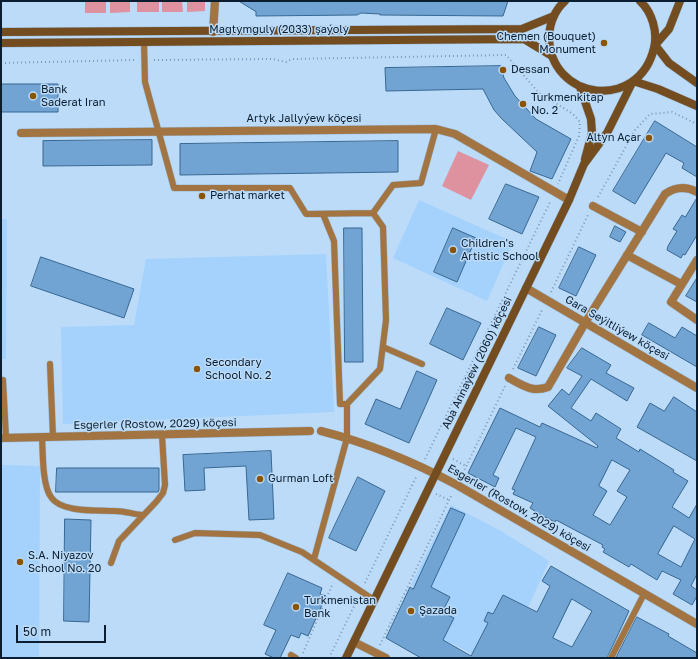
<!DOCTYPE html>
<meta charset="utf-8">
<style>
body{margin:0}
#map{position:relative;width:698px;height:659px;overflow:hidden;background:#bcdbf8;font-family:"Golos Text",sans-serif}
canvas{display:block}
.frame{position:absolute;inset:0;border:2px solid #0a1e30;pointer-events:none}
.scale{position:absolute;left:16px;top:625px;width:90px;height:18px;box-sizing:border-box;border:2px solid #0a1e30;border-top:0;padding-left:5px;font-size:12px;line-height:14px;white-space:nowrap;color:#0a1e30;-webkit-text-stroke:3px #bcdbf8;paint-order:stroke}
</style>
<div id="map">
<canvas width="698" height="659"></canvas>
<div class="frame"></div>
<div class="scale">50 m</div>
</div>
<script>
const context = document.querySelector('canvas').getContext('2d');
context.lineJoin = 'round';
function fill(path, color) { context.fillStyle = color; context.fill(path, 'evenodd'); }
function trace(path, color, width, dash) { context.strokeStyle = color; context.lineWidth = width; context.lineCap = dash ? 'butt' : 'round'; context.setLineDash(dash || []); context.stroke(path); }
function drawText(font, color, halo, rows, align = 'center') {
  context.font = font + ' "Golos Text",sans-serif'; context.lineWidth = 3; context.setLineDash([]); context.textBaseline = 'middle'; context.strokeStyle = halo; context.fillStyle = color; for (const [text, x, y, turn = 0] of rows) {
    context.save(); context.translate(x, y); context.rotate((+turn || 0) * Math.PI / 180); context.textAlign = isNaN(turn) ? turn : align; if (halo) context.strokeText(text, 0, 0); context.fillText(text, 0, 0); context.restore();
  }
}
fill(new Path2D(`
 M419,200L513,242L487,301L393,258Z
 M1,219H7L6,359H1Z
 M326,254L334,412L63,424L61,327L134,325L146,259Z
 M1,465L40,466L39,658H1Z
 M451,505L501,531L549,561L505,658H480L453,644L426,633L439,597L411,585Z`), '#a4d2fd');
fill(new Path2D(`
 M85,1H106V13H85Z
 M110,1H130V12L110,13Z
 M137,1H159V12H137Z
 M162,1H182L183,12H162Z
 M187,1H205V11L187,12Z
 M458,151L489,165L471,200L442,186Z`), '#de92a0');
const building = new Path2D(`
 M239,1H508L503,16L380,15V14L361,13L357,15L256,16V12Z
 M501,66L504,78L515,96L536,119L571,139L552,179L530,171L537,152L502,119L494,110L483,89L386,91L385,68Z
 M1,84H58V112H1Z
 M655,121L697,147V177L682,168L684,163L666,153L635,204L613,191Z
 M152,140V165L43,166V141Z
 M398,141V172L180,175V144Z
 M506,184L539,197L522,234L489,219Z
 M697,198V235L685,255L683,254L681,258L667,250L668,246L677,231L673,229L682,215L685,217Z
 M615,226L626,232L620,242L610,237Z
 M344,228H362L363,362H345Z
 M453,228L476,238L457,282L434,272Z
 M579,247L596,255L576,296L559,288Z
 M41,257L134,289L124,318L31,286Z
 M697,278V302L686,296Z
 M447,308L481,323L463,360L430,344Z
 M649,323L675,338L682,327L697,336V367L642,335Z
 M539,327L556,335L536,376L518,368Z
 M582,348L611,365L606,373L634,388L627,401L591,379L571,408L591,421L596,413L621,429L616,438L639,452L640,449L674,470L673,472L688,481L672,507L689,518L697,504V574L691,586L697,590V596L692,605L673,594L681,580L662,571L657,580L631,564L629,567L603,552L605,549L602,547L603,545L556,520L555,522L541,515L530,508L533,503L513,494L515,490L512,489L536,437L516,428L493,475L499,478L495,487L468,473L500,408L540,427L542,423L597,448L598,446L548,406L562,389L569,395L582,376L567,368ZM612,460L630,470L617,491L627,497L610,525L593,515L607,491L599,486ZM674,526L695,539L681,567L658,554Z
 M417,371L437,380L409,443L365,424L376,399L400,409Z
 M674,397L697,412V461L637,427L650,403L664,411Z
 M271,451L274,519L249,520L246,466L204,468L205,490L185,491L183,455Z
 M57,468H159V490L158,492H56Z
 M358,477L385,491L356,551L329,538Z
 M451,508L465,514L431,587L450,597L442,612L454,618L443,640L471,656L488,623L484,621L488,612L493,614L503,595L537,612L550,586L542,581L551,566L629,611L607,658H421L386,638L410,587L413,589ZM572,599L592,611L572,647L553,638Z
 M65,519L91,520L89,622L64,621Z
 M288,573L322,588L320,594L326,596L308,636L301,633L299,638L291,635L280,658H274L265,654L276,630L264,625Z
 M637,617L669,634L668,636L697,653V658H616Z`);
fill(building, '#72a4d3');
trace(building, '#376792', 1);
const lane = new Path2D(`
 M144,42L145,82L174,188H290L306,214L373,213L393,185L421,183L436,129
 M323,214L334,241L340,404H347
 M383,347L422,364
 M50,364L53,437
 M1,380H3L6,438
 M42,437C43,452 42,485 51,497C61,513 98,510 115,511C124,511 133,514 142,515
 M175,540L195,533L260,535L302,552L374,600
 M314,559L347,438V404L380,369L386,320L383,227L373,213
 M111,563L119,541L156,502L163,493L165,485L162,435
 M291,655L296,658
 M611,658L644,594`);
const street = new Path2D(`
 M213,32L215,1
 M21,133L436,129L455,134L569,200
 M593,206L642,232
 M627,255L681,284
 M697,260L671,302L697,320
 M526,288L697,388
 M509,378C522,385 533,393 548,387L585,323L665,194C675,187 686,186 697,192
 M321,431C368,443 414,462 457,485L697,624
 M1,438L310,431
 M354,642L386,658`);
const secondary = new Path2D(`
 M565,1C555,10 550,22 549,36C549,101 639,112 654,48C658,32 652,12 640,1
 M680,1L669,29L655,45L669,63L697,83
 M1,32L522,29L554,16
 M1,43L524,39L552,56
 M580,87L591,119L592,133L585,159
 M346,658L569,200L584,164L607,133L633,81L658,89L697,106`);
trace(lane, '#9cb9d4', 7);
trace(street, '#9cb9d4', 9);
trace(secondary, '#9cb9d4', 9);
trace(new Path2D(`
 M154,60L273,59L286,62L292,59L506,55L539,93L573,114L580,122L579,136L558,184
 M1,63L135,60
 M598,197L635,130L650,114L672,112L697,124
 M551,292L588,215
 M513,369L543,308
 M425,459L551,200
 M453,459L466,466
 M461,477L505,386
 M436,494L449,500
 M365,583L417,475
 M380,645L452,494
 M303,653L333,583
 M329,658L357,600`), '#7e99b2', 2, [1, 3]);
trace(lane, '#a27442', 6);
trace(street, '#a27442', 8);
trace(secondary, '#734c1f', 8);
for (const [x, y, r, color] of [
 [604,43,4,"#8a5403"],
 [503,70,4,"#8a5403"],
 [33,96,4,"#8a5403"],
 [523,104,4,"#8a5403"],
 [649,138,4,"#8a5403"],
 [202,196,4,"#8a5403"],
 [453,250,4,"#8a5403"],
 [197,369,4,"#8a5403"],
 [260,479,4,"#8a5403"],
 [20,562,4,"#8a5403"],
 [296,607,4,"#8a5403"],
 [411,611,4,"#8a5403"]
]) { const dot = new Path2D(); dot.arc(x, y, r, 0, 2 * Math.PI); context.fillStyle = color; context.fill(dot); trace(dot, '#bcdbf8', 1.5); }
drawText('11px', '#0a1e30', '#bcdbf8', [
 ["Magtymguly (2033) şaýoly",279,30],
 ["Artyk Jallyýew köçesi",304,119],
 ["Gara Seýitliýew köçesi",617,328,30],
 ["Aba Annaýew (2060) köçesi",477,363,-64],
 ["Esgerler (Rostow, 2029) köçesi",155,424,-1],
 ["Esgerler (Rostow, 2029) köçesi",519,508,30]
]);
drawText('11px', '#0a1e30', '#bcdbf8', [
 ["Chemen (Bouquet)",596,37,"right"],
 ["Monument",596,50,"right"],
 ["Dessan",511,70],
 ["Bank",41,90],
 ["Saderat Iran",41,103],
 ["Turkmenkitap",531,98],
 ["No. 2",531,111],
 ["Altyn Açar",641,138,"right"],
 ["Perhat market",210,196],
 ["Children's",461,244],
 ["Artistic School",461,257],
 ["Secondary",205,363],
 ["School No. 2",205,376],
 ["Gurman Loft",268,479],
 ["S.A. Niyazov",28,556],
 ["School No. 20",28,569],
 ["Turkmenistan",304,601],
 ["Bank",304,614],
 ["Şazada",419,611]
], 'left');
</script>
